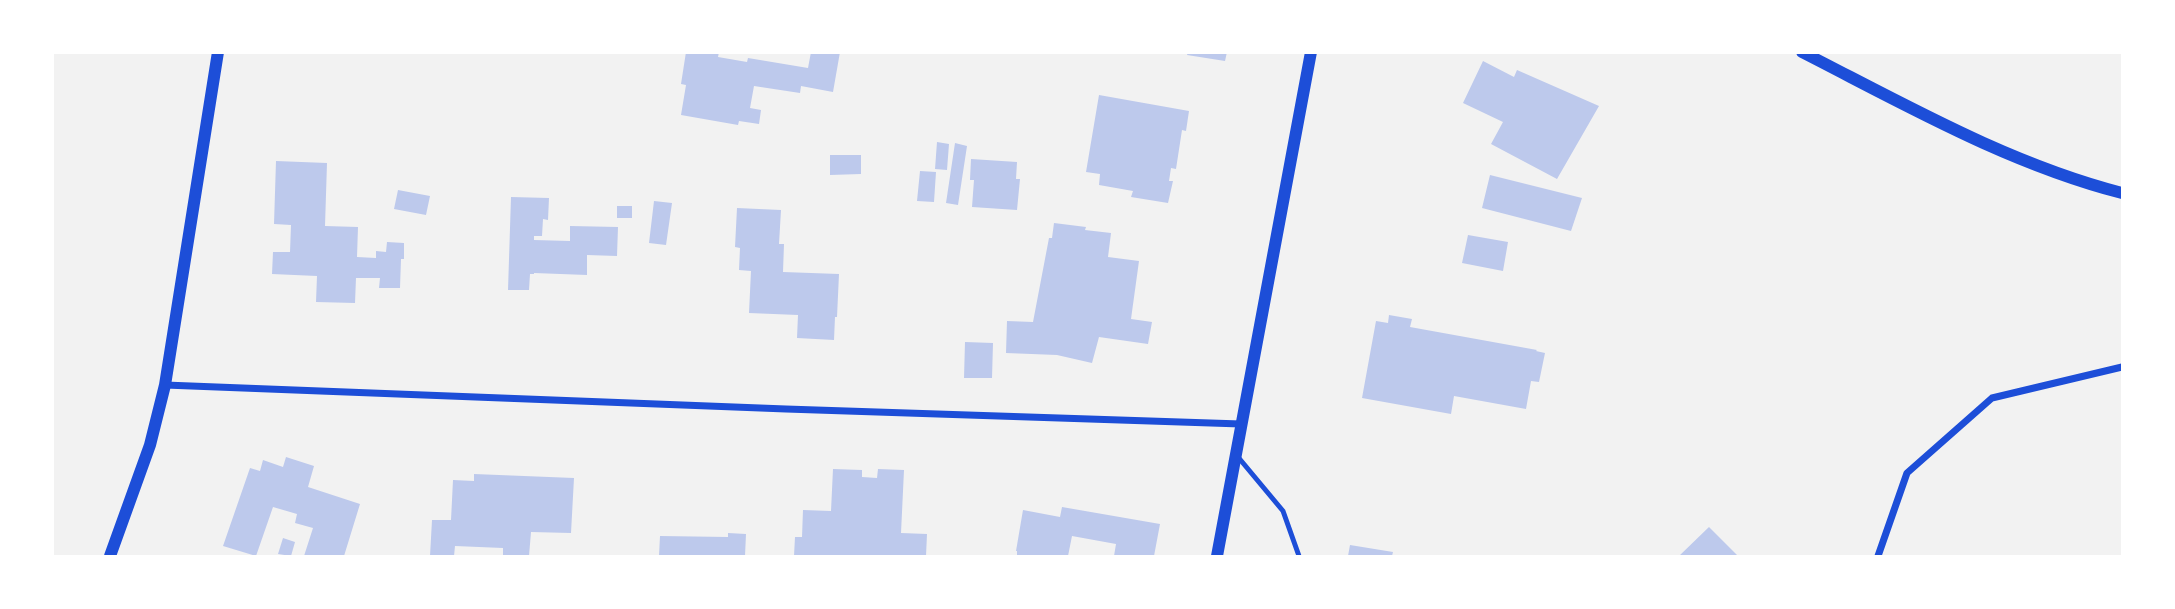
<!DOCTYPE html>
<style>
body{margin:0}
#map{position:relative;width:2175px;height:609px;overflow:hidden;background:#f2f2f2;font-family:Rubik,sans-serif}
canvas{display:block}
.frame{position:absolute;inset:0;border:54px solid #fff;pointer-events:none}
</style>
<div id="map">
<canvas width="2175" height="609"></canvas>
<div class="frame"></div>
</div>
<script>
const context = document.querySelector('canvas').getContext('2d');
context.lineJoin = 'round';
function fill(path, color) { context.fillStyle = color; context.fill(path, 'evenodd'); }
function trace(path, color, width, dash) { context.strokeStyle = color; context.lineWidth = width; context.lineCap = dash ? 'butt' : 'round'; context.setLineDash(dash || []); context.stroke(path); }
fill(new Path2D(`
 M686,52H719L718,57L747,62L748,58L808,68L811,52H840L833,92L801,86L800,93L754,86L750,108L761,110L759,124L739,121L738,125L681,115L686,85L681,84Z
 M1188,52H1227L1225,61L1187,55Z
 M1483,61L1514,77L1517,70L1599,106L1557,179L1491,144L1503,122L1463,103Z
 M1099,95L1189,111L1186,131L1182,130L1176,169L1171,168L1169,181H1173L1168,203L1131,197L1133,191L1099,185L1100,174L1086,172Z
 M937,142L949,144L947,170L935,169Z
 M955,143L967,146L958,205L946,203Z
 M830,155H861V174L830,175Z
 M971,159L1017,162L1016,179H1020L1017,210L972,207L974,180H970Z
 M276,161L327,163L325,226L358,227L357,257L376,258V251L386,252L387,242L404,243V259H401L400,288H379L380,278H356L355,303L316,302L317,276L272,274L273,252H290L291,225L274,224Z
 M920,171L936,172L934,202L917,201Z
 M1490,175L1582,198L1571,231L1482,208Z
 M398,190L430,196L426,215L394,209Z
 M511,197L549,198L548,220L543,219L542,236H534V240L570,241V226L618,227L617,256L587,255V275L534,273V274H530L529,290H508Z
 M654,201L672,203L666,245L649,243Z
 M617,206H632V218H617Z
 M737,208L781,210L779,244H784L783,272L839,274L837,317H835L834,340L797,338L798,315L749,313L751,271L739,270L740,248L735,247Z
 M1054,223L1086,227L1085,230L1111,233L1108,257L1139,261L1131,319L1152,322L1148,344L1099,337L1092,363L1057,355L1006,353L1007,321L1033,322L1049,238H1052Z
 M1468,235L1508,242L1503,271L1462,263Z
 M1389,315L1412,319L1410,327L1537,350L1536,351L1545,353L1539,382L1531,381L1526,409L1454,396L1451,414L1362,398L1376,321L1388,323Z
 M965,342L993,343L992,378H964Z
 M286,457L314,466L308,487L360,504L344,556H304L313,528L295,523L297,514L273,507L256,556L223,546L250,468L260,471L263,460L283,467Z
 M833,469L862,470V477L877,478L878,469L904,470L901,533L927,534L926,556H794L795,537H802L803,510L831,511Z
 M474,474L574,478L571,533L531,532L529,556H503V548L455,546L454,556H430L432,520H451L453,480L474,481Z
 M1062,507L1160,524L1154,556H1114L1116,544L1072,536L1068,556H1017V551H1016L1023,510L1060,517Z
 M1709,527L1738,556H1679Z
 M728,533L746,534L745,556H659L660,536L728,537Z
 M283,538L295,542L291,556L278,554Z
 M1350,545L1393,552L1392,556H1348Z`), '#bdc9ec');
trace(new Path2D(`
 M1238,457L1283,511L1299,556`), '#1d4ed8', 5);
trace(new Path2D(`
 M165,385L786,409L1241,424
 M1878,556L1907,473L1992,398L2122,367`), '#1d4ed8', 7);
trace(new Path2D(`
 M1802,52C1906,105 2009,164 2122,193
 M110,556L150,445L165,385L218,52
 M1217,556L1311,52`), '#1d4ed8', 12);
</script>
